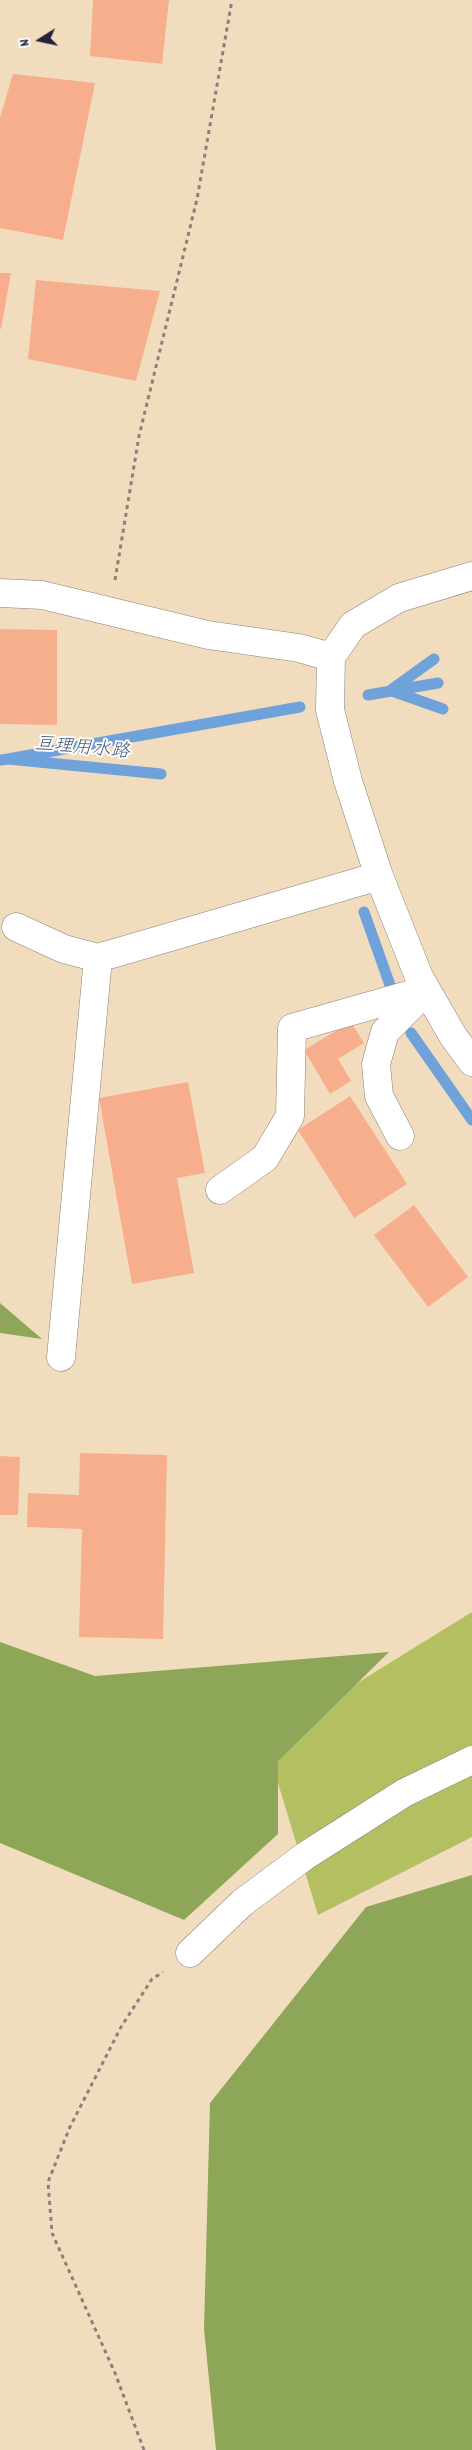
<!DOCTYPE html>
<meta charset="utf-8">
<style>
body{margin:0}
#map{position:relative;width:472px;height:2450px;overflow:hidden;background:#f1ddbe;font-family:Dekko,sans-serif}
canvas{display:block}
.north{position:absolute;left:15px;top:15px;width:50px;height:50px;-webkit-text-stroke:4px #fdfcf7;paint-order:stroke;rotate:260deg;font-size:14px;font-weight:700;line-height:20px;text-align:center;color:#22223b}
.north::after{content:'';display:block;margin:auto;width:18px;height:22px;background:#22223b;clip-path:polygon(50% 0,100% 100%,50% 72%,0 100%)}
</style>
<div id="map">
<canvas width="472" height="2450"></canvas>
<div class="north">N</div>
</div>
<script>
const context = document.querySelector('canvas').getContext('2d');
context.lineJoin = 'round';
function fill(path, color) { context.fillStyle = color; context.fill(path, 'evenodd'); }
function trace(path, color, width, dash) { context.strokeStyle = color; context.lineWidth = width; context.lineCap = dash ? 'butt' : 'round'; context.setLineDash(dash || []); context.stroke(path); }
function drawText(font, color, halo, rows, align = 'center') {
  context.font = font + ' Dekko,"Klee One",sans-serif'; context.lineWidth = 4; context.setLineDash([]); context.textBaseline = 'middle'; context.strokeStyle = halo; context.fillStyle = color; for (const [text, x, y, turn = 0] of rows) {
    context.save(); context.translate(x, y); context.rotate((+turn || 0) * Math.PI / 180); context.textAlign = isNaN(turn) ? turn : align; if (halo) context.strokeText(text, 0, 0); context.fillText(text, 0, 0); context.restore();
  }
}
fill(new Path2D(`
 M472,1612V1837L318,1915L265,1740Z`), '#b3bf61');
fill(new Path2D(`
 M0,1303L42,1339L0,1333Z
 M0,1642L95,1676L389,1652L278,1761V1834L184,1920L0,1843Z
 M472,1875V2450H216L204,2329L210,2103L366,1907Z`), '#8ea657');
trace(new Path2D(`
 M391,690L434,659
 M392,691L443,709
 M368,695L438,683
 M8,759L300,707
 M0,760L8,759L161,774
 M364,912L390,985
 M411,1033L472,1120`), '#6fa1da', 11);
fill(new Path2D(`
 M93,0H169L162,64L90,56Z
 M13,74L95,83L63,240L0,228V118Z
 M0,273H11L1,329H0Z
 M36,280L160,291L136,381L28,359Z
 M0,629L57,630V725L0,724Z
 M351,1022L364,1043L338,1059L351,1081L330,1094L304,1050Z
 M188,1082L205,1173L177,1178L194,1273L132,1284L99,1098Z
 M350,1096L407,1184L354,1218L298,1130Z
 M414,1205L468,1277L428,1307L374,1235Z
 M80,1453L167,1455L163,1639L79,1637L82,1529L27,1527L28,1493L79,1495Z
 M0,1456L20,1457L18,1515H0Z`), '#f7ae8d');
const minor = new Path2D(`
 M472,576L399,598L353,625L331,657L330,710L348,781L379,876L419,977L453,1036L472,1062
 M0,593L42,595L208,635L299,648L331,657
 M16,927L64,949L98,958
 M400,1136L379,1096L376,1064L385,1032L425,992
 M220,1190L265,1158L290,1116L292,1028L426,990
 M61,1357L98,958L379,876
 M190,1953L242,1903L305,1856L404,1793L472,1760`);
trace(minor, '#8a807c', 29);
trace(new Path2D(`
 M115,580L139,436L197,199L232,0
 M144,2450L115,2373L52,2233L48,2182L70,2127L121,2027L152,1979L163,1972`), '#8a807c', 3, [4, 4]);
trace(minor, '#fff', 28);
drawText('italic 19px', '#455b83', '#fdfcf7', [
 ["亘理用水路",82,750,5]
]);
</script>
